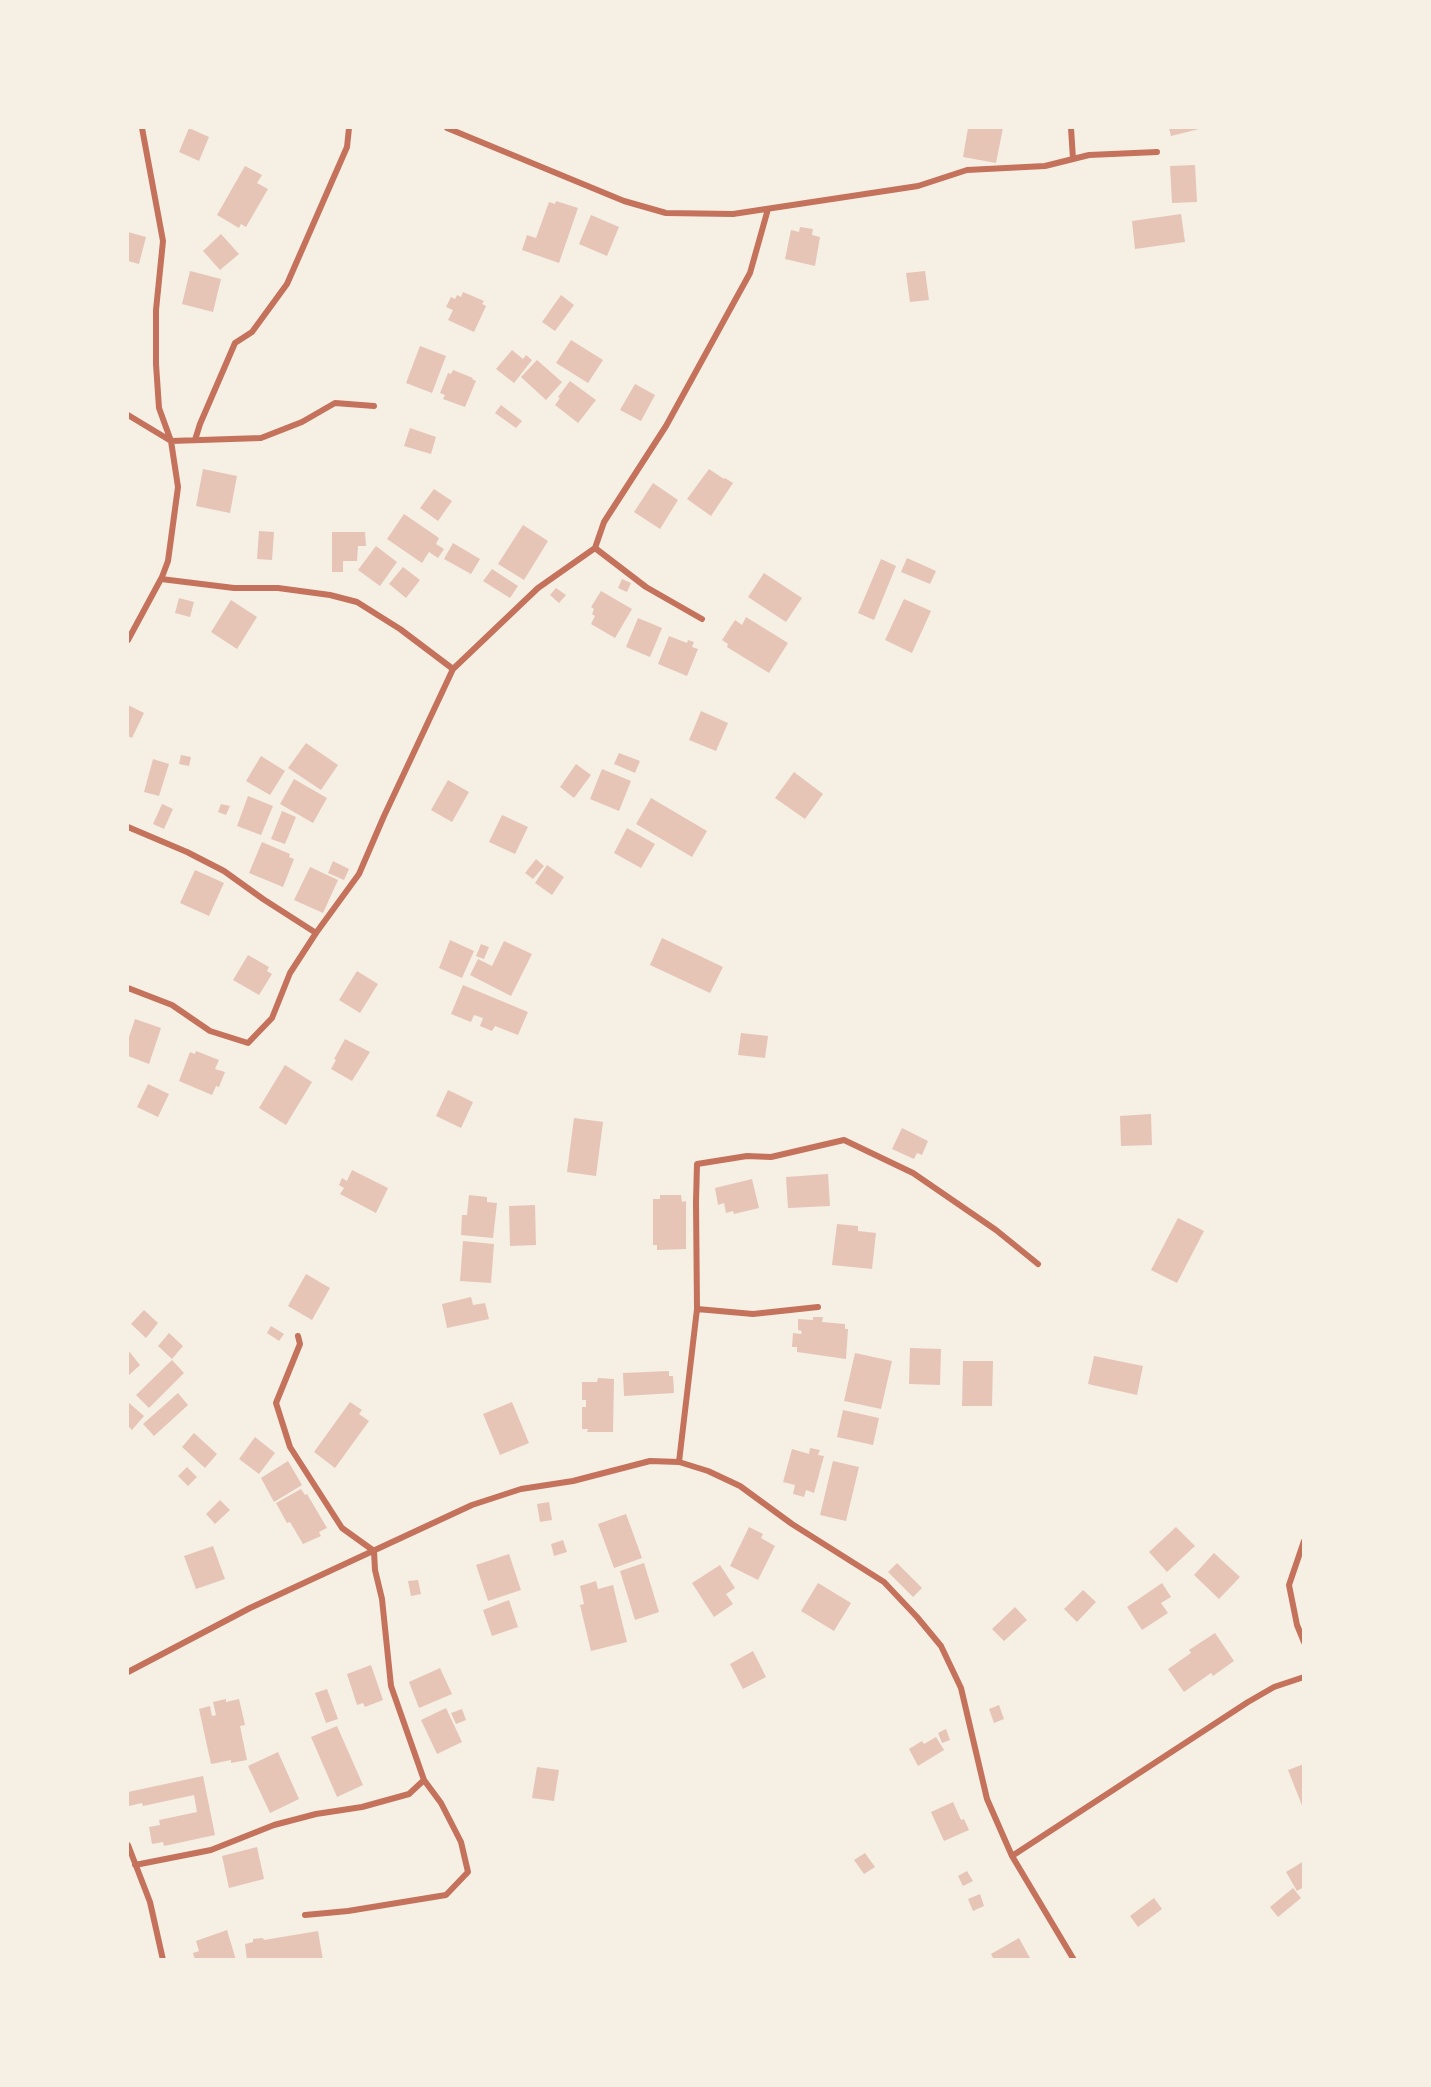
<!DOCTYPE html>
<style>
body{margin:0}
#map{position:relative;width:1431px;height:2087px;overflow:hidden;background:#f6efe4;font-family:Arial,sans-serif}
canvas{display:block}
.frame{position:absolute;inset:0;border:129px solid #f6efe4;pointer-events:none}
</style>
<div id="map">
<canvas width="1431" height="2087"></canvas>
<div class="frame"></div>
</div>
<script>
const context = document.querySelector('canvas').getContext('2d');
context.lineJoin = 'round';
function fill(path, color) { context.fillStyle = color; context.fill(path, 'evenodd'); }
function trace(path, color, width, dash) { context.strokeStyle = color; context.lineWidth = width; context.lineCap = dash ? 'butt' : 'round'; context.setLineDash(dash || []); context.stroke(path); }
fill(new Path2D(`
 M189,128L209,137L199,161L179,152Z
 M968,128H1003L996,163L963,157Z
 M1169,128H1203L1171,136Z
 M1195,165L1197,202L1172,203L1170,166Z
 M245,166L262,175L257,183L268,189L246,227L241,224L239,228L217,215Z
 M556,201L578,208L559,263L522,250L527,235L536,238L549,202L555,204Z
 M1181,214L1185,242L1135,249L1132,221Z
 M591,215L619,227L607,256L579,244Z
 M800,227L813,229L812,235L820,237L815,266L785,259L791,230L799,232Z
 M128,232L146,237L139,264L128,261Z
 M221,234L239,254L220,270L203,251Z
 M190,271L221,279L213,312L182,304Z
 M925,271L929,300L910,302L906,273Z
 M463,292L484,301L482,304L486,306L474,332L448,320L453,310L446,307L451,297L455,299L457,295L461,297Z
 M561,295L574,305L555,331L542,322Z
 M571,340L603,360L588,383L556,363Z
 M420,346L446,356L432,393L406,383Z
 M512,350L523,359L526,355L532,360L514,383L496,369Z
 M537,360L562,382L546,400L521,377Z
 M453,370L473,378L472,379L476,381L465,407L443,399L445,395L440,393L448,373L451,374Z
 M570,381L596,400L578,423L555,405L560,398L558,397Z
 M635,384L655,395L641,421L620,410Z
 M501,405L522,421L516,428L495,413Z
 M410,428L436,437L431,454L404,446Z
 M203,469L237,476L230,513L196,506Z
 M709,469L724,479L725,478L733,483L711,516L687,499Z
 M653,483L678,500L660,529L634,512Z
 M434,489L452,501L438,521L420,508Z
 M404,514L439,538L436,544L444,549L438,558L429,552L422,563L387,539Z
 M523,525L548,541L524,580L498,564Z
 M259,531L274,532L272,560L257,559Z
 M332,532H365L366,546H358L357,561H343V572H332Z
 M453,543L480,559L471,574L444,559Z
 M376,546L397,562L380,586L358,570Z
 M907,558L936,571L930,584L901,572Z
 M881,559L896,566L874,620L858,613Z
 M403,567L420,580L406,598L389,584Z
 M492,569L518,586L510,598L483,581Z
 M764,573L802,598L786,622L748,597Z
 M622,579L631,583L627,592L618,588Z
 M556,588L566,595L559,603L550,595Z
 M601,591L632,609L615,638L591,624L595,616L592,614L594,609L591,607Z
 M179,598L194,602L190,617L175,613Z
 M904,599L931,611L912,653L885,640Z
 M231,600L257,617L237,649L211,632Z
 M746,617L788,643L769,673L727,647L728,644L722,640L735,620L742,625Z
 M638,618L662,628L650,657L626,647Z
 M669,636L687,643L688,640L694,642L692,647L698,649L687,676L658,664Z
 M128,705L144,713L132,738L128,736Z
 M701,711L728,723L716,751L689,740Z
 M306,743L338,765L321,790L288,768Z
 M619,753L640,761L635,773L614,764Z
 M181,755L191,757L189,766L179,764Z
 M261,756L285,771L270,795L246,781Z
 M153,759L169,764L159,796L144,792Z
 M576,764L591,775L574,798L560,787Z
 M602,769L631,781L619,811L590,799Z
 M794,772L823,794L805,819L775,798Z
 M294,779L327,798L313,823L280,804Z
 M448,780L469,792L452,822L431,810Z
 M248,796L273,806L261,835L237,826Z
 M651,798L707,831L692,857L636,824Z
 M162,804L173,809L164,829L153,824Z
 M221,804L230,806L226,815L218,812Z
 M282,811L296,817L285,844L271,839Z
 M502,815L528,827L515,854L489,842Z
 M627,828L655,844L641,868L614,853Z
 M262,842L290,854L289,857L294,859L283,887L249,873Z
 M536,859L544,866L533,879L525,873Z
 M333,861L349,869L344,880L328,873Z
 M547,865L564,877L552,895L535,883Z
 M310,867L338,880L323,913L294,900Z
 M195,870L224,883L209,916L180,903Z
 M662,938L723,967L710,993L650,965Z
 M450,940L474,951L462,978L439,968Z
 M504,941L532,954L511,996L470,975L478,959L492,966Z
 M481,944L489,947L484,959L476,956Z
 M248,955L269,967L267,971L272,974L259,995L233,980Z
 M357,971L378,984L360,1013L339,1000Z
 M463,985L528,1012L518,1035L495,1026L492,1031L480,1026L483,1018L474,1015L471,1022L451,1014Z
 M135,1019L161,1028L149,1064L128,1056V1040Z
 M741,1033L768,1036L765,1058L738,1055Z
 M345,1039L370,1052L352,1081L331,1069L336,1060L334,1059Z
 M196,1051L219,1060L215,1069L225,1072L219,1087L216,1086L212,1095L179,1081L190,1052L195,1054Z
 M285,1065L312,1082L286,1125L259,1108Z
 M148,1084L169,1094L158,1117L137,1107Z
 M448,1090L473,1102L461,1128L436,1116Z
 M1151,1114L1152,1145L1121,1146L1120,1116Z
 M574,1118L603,1122L596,1176L567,1172Z
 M902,1128L928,1141L922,1155L917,1153L914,1159L892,1149Z
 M352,1170L388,1188L376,1213L340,1194L344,1188L339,1185L342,1178L347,1181Z
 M828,1174L830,1206L788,1208L786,1177Z
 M752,1179L759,1208L734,1214L733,1211L726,1213L724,1203L718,1205L715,1188Z
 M469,1195L487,1197V1202L497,1203L493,1238L461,1235L462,1215H467Z
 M660,1195H681L682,1202L686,1201V1249L657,1250V1245H653V1199H660Z
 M535,1205L536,1245L510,1246L509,1206Z
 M1178,1218L1204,1231L1177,1283L1151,1270Z
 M837,1224L858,1226V1231L876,1233L872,1269L832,1265Z
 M463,1241L494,1244L491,1283L460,1281Z
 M306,1274L330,1288L312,1320L288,1306Z
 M471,1297L473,1305L485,1303L489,1319L447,1328L442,1304Z
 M144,1310L158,1323L146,1338L131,1324Z
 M813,1317H823L822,1322L845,1324V1329H848L846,1359L797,1352V1347H792L793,1333L801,1334L802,1331L798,1330V1319L813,1320Z
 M271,1326L284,1334L279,1341L267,1333Z
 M169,1333L183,1346L172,1359L158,1346Z
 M910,1348L941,1349L940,1385L909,1384Z
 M128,1350L140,1365L128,1376Z
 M855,1353L892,1361L881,1409L844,1401Z
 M1094,1356L1143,1366L1137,1395L1088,1384Z
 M172,1360L184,1373L149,1408L136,1395Z
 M963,1361H993L992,1406H962Z
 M669,1371V1376H673L674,1393L624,1396L623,1373Z
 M598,1378L614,1379L613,1432H587L588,1429H582V1407H586V1400H582V1382H597Z
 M178,1393L188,1405L154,1436L143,1424Z
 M128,1402L144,1416L132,1430L128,1426Z
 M350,1402L362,1410L359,1414L369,1421L335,1468L314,1452Z
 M512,1402L529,1443L500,1455L483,1414Z
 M843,1410L879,1418L873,1445L837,1437Z
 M194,1433L217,1454L205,1468L182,1447Z
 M255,1437L275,1453L259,1474L239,1459Z
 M810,1448L820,1450L818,1455L824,1456L814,1493L806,1490L804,1497L793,1494L795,1485L783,1482L792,1449L809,1454Z
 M288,1461L302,1485L274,1502L261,1478Z
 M833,1461L859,1467L846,1521L820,1515Z
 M187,1467L197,1477L188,1486L178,1476Z
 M301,1489L305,1495L307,1494L327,1528L319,1532L321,1536L303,1544L290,1522L287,1523L276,1503Z
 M220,1500L230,1510L215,1524L206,1514Z
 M549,1502L552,1520L540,1522L537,1504Z
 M626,1514L642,1558L614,1568L598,1524Z
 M749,1527L763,1534L761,1538L775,1546L758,1580L730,1566Z
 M1176,1527L1195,1546L1167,1572L1149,1552Z
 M563,1540L567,1552L554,1556L551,1544Z
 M213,1546L225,1579L196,1589L184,1556Z
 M1214,1553L1240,1577L1219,1599L1194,1575Z
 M509,1554L521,1590L488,1601L476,1565Z
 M644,1563L659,1612L635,1620L620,1571Z
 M897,1563L922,1588L913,1597L888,1572Z
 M720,1565L735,1588L726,1594L733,1604L714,1617L692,1583Z
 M418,1580L421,1594L411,1596L408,1581Z
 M596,1581L598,1589L613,1585L627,1642L591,1651L580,1605L584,1604L580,1586Z
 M818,1583L851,1603L834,1631L801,1611Z
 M1162,1583L1171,1597L1161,1603L1168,1613L1142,1630L1127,1607Z
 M1083,1590L1096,1602L1077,1622L1064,1609Z
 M509,1600L518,1627L492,1636L483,1610Z
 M1015,1607L1027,1620L1004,1641L992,1629Z
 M1215,1633L1234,1661L1213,1676L1211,1673L1184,1692L1168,1669L1191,1653L1189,1650Z
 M753,1651L766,1677L743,1689L730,1664Z
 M371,1665L383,1700L365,1707L363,1703L357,1705L347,1674Z
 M440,1668L452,1694L419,1708L409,1682Z
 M327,1689L338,1719L326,1723L315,1693Z
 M226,1699V1702L239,1699L245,1725L240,1726L247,1760L231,1763V1760L211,1764L199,1709L210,1706L212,1716L216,1715L213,1702Z
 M999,1705L1004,1719L994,1723L989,1709Z
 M446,1708L462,1742L437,1754L421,1720Z
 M462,1709L466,1720L456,1724L451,1713Z
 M337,1726L363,1785L337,1797L311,1737Z
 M946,1729L950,1740L942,1743L938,1733Z
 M936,1737L944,1750L918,1766L909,1749L922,1741L924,1744Z
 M278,1752L299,1799L270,1813L248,1766Z
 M1304,1764V1808H1303L1288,1770Z
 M537,1767L559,1770L554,1801L532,1798Z
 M203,1776L215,1835L164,1846L163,1842L152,1844L149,1827L160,1825L159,1820L197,1812L194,1795L143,1806L142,1803L129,1806L128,1792Z
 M953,1802L961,1820L964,1819L969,1830L944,1841L931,1812Z
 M257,1847L264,1879L229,1888L222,1856Z
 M865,1853L875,1867L864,1874L854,1860Z
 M1304,1861V1887L1297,1891L1286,1872Z
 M967,1871L973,1881L963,1886L958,1876Z
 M1293,1888L1301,1898L1278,1917L1270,1907Z
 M980,1894L984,1906L973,1911L968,1899Z
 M1154,1898L1162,1909L1138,1927L1130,1916Z
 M227,1930L236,1960H195L193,1953L199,1951L196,1941Z
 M318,1931L323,1960H247L245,1944L253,1942V1939L263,1938L264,1940Z
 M1019,1938L1031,1960H994L991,1954Z`), '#e6c5b7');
trace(new Path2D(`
 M447,128L624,201L666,213L733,214L918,186L967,170L1045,166L1073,159L1071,128
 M1073,159L1089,155L1157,152
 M128,415L171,441L261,438L302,422L335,403L374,406
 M195,440L200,424L235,343L252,332L287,284L347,147L349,128
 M161,579L234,588H278L330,595L357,602L400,629L453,669L538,588L595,548
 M702,619L646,587L595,548L604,522L666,426L750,273L768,209
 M128,640L162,577L168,561L178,487L171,441L159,408L156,364V310L163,241L142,128
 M128,827L187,852L224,871L263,899L316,933L359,874L384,816L453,669
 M128,988L172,1005L210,1031L248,1043L272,1018L290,973L316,933
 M697,1309L696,1202L697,1164L747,1156L771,1157L844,1140L913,1173L996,1230L1038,1264
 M298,1336L300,1344L276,1403L290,1447L342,1528L374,1551L375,1570L382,1599L391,1686L424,1780L441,1803L461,1842L468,1872L446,1895L348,1911L305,1915
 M679,1462L697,1309L753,1314L818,1307
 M1304,1541L1289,1585L1297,1625L1304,1642
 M128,1672L250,1608L472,1505L521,1489L573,1481L650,1461L679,1462L708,1471L740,1486L792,1524L884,1582L917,1617L941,1646L961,1688L987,1799L1012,1856L1074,1960
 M128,1845L150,1902L163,1960
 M1012,1856L1248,1702L1274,1687L1304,1677
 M135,1865L211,1850L274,1825L316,1814L362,1807L409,1794L424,1780`), '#c5725c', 6);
</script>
